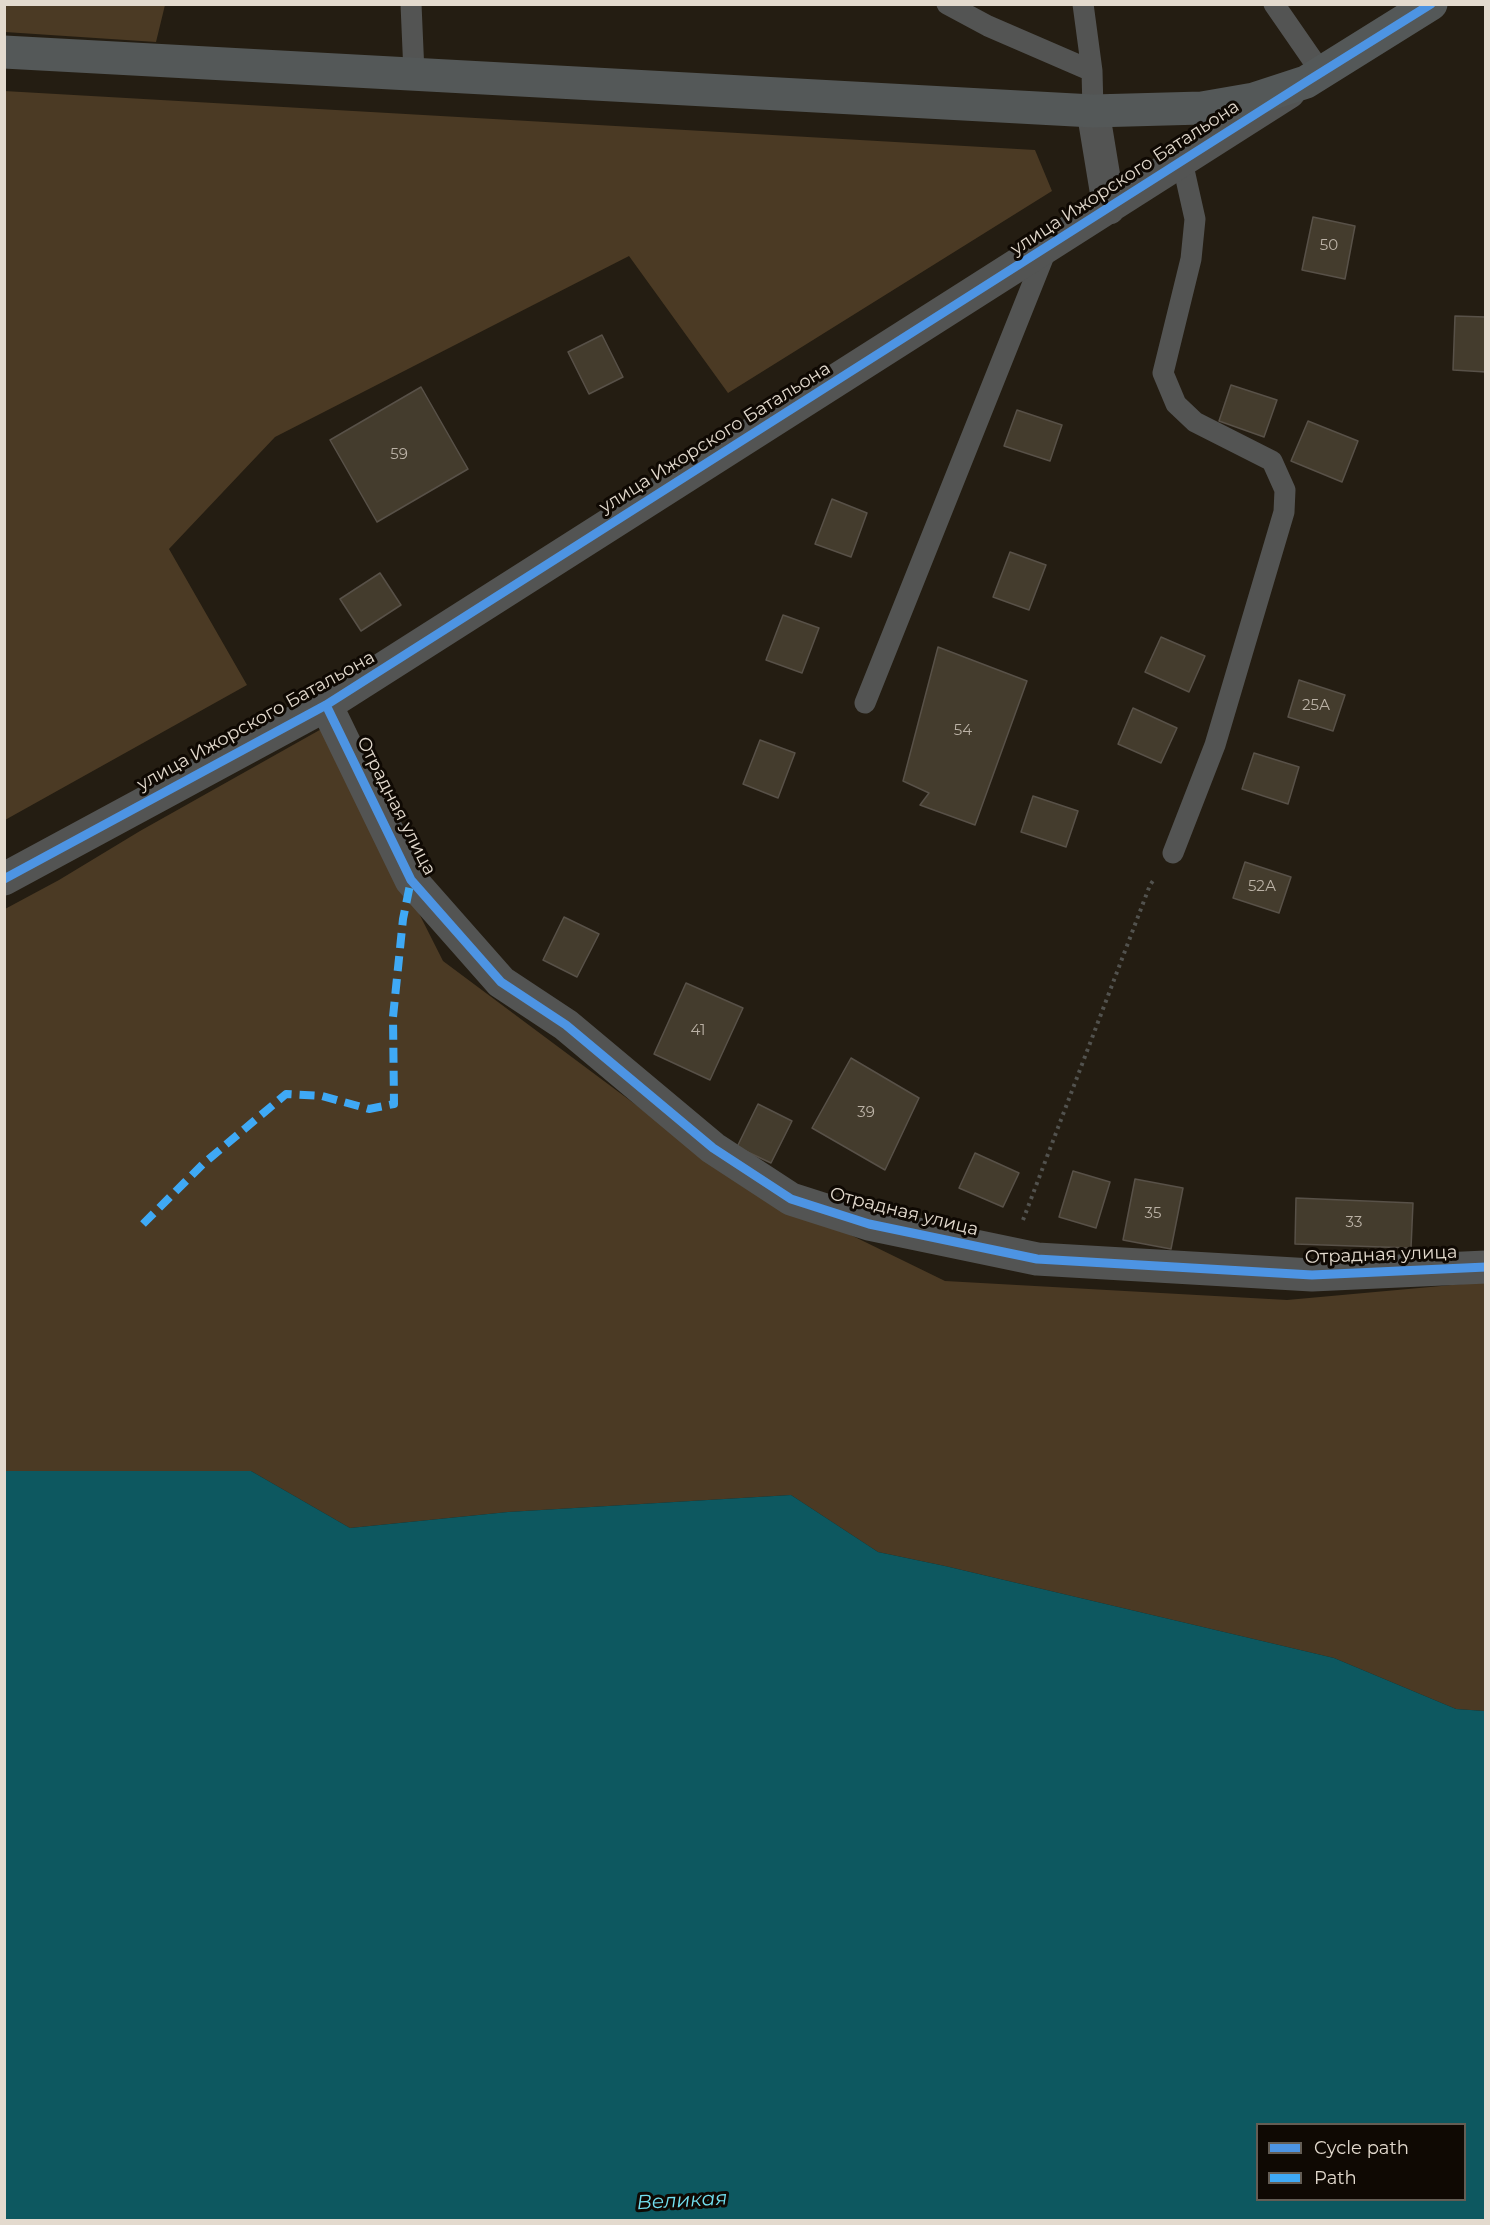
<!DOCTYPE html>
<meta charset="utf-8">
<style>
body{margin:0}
#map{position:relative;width:1490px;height:2225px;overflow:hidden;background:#241d12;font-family:Montserrat,sans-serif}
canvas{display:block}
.frame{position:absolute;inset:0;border:6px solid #e3dace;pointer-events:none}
.legend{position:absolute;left:1256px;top:2123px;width:210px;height:78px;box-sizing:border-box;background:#0f0903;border:2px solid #645d54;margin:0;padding:8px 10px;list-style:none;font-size:18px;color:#e3dace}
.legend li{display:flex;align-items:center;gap:12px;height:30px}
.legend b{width:30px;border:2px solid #645d54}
</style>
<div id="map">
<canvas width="1490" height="2225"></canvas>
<div class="frame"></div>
<ul class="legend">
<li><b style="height:8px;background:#4d94e3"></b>Cycle path</li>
<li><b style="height:8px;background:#3fa9f5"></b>Path</li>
</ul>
</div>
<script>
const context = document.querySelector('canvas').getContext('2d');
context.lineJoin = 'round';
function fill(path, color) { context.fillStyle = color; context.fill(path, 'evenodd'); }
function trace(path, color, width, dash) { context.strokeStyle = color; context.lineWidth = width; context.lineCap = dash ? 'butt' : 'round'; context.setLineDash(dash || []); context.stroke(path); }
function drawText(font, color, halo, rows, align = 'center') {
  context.font = font + ' Montserrat,sans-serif'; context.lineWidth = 6; context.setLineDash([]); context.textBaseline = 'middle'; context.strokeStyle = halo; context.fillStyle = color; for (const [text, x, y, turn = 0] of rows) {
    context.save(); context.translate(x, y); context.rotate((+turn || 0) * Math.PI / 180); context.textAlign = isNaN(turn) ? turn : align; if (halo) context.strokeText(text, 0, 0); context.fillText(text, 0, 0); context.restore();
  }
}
fill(new Path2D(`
 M4,5L5,4L165,5L156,42L5,32Z
 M4,91L1035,150L1052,191L728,393L629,256L275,437L169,549L247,685L5,820Z
 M325,727L443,961L734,1178L945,1281L1287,1300L1485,1282V1711L1456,1709L1334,1658L945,1566L878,1552L791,1495L508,1512L350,1528L251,1471H5V909L59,880L140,831Z`), '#4b3a24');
fill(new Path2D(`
 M5,1471H251L350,1528L508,1512L791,1495L878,1552L945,1566L1334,1658L1456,1709L1485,1711V2220H5ZM1258,2124H1464V2200H1258Z`), '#0d5860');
const building = new Path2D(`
 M1313,217L1355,226L1345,279L1302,270Z
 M1455,316L1486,317V372L1453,370Z
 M602,335L623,377L589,394L568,352Z
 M1231,385L1277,400L1264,437L1219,421Z
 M421,387L468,469L377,522L330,440Z
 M1017,410L1062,425L1050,461L1004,446Z
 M1308,421L1358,441L1342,482L1291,461Z
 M832,499L867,513L851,557L815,544Z
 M1010,552L1046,565L1029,610L993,597Z
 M380,573L401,605L361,631L340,599Z
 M783,615L819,628L802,673L766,660Z
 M1161,637L1205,656L1189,692L1145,672Z
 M938,647L1027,681L975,825L920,805L929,793L903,781Z
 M1299,680L1345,695L1333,731L1288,717Z
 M1133,708L1177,728L1161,763L1118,744Z
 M760,740L795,753L778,798L743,784Z
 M1254,753L1299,767L1288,804L1242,789Z
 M1033,796L1078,811L1066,847L1021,832Z
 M1245,862L1291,877L1279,913L1233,898Z
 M564,917L599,934L577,977L543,960Z
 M686,983L743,1008L710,1080L654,1054Z
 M851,1058L919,1098L885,1170L812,1128Z
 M758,1104L792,1121L771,1163L737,1147Z
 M975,1153L1019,1173L1003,1207L959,1188Z
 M1073,1171L1110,1182L1096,1228L1059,1217Z
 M1135,1179L1183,1188L1171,1249L1123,1240Z
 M1296,1198L1413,1203L1411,1248L1295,1244Z`);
fill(building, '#443c2d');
trace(building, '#585148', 1.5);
trace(new Path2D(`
 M1023,1220L1150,885L1155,878`), '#52524e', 4, [3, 4.5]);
trace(new Path2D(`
 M411,4L414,73
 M947,4L988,26L1092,71
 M1083,4L1092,71L1093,111
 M1274,4L1321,72
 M865,703L1047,248
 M1173,853L1215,745L1284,512L1285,490L1272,461L1195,422L1176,404L1163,373L1191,259L1195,219L1182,161`), '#535453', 21);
trace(new Path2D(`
 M1093,111L1109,208
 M326,705L411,880L501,982L566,1025L713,1148L791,1199L869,1224L1037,1259L1312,1275L1486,1267
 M4,879L326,705L1289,92`), '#535453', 33);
trace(new Path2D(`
 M4,52L1093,111L1202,108L1254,99L1306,82L1431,4`), '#545858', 33);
trace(new Path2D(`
 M143,1224L203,1164L286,1094L322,1096L369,1109L394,1104L393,1017L403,919L411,880`), '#3fa9f5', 8, [15, 8]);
trace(new Path2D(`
 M326,705L411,880L501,982L566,1025L713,1148L791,1199L869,1224L1037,1259L1312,1275L1486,1267
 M4,879L326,705L1306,82L1431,4`), '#4d94e3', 9);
drawText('15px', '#bbb2a6', null, [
 ["50",1329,246],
 ["59",399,455],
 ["25А",1316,706],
 ["54",963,731],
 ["52А",1262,887],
 ["41",698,1031],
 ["39",866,1113],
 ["35",1153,1214],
 ["33",1354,1223]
]);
drawText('18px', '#e3dace', '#0f0903', [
 ["улица Ижорского Батальона",1125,178,-33],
 ["улица Ижорского Батальона",715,438,-32],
 ["улица Ижорского Батальона",256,721,-29],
 ["Отрадная улица",396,806,63],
 ["Отрадная улица",904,1212,14],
 ["Отрадная улица",1381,1255,-2]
]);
drawText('italic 20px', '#72dfef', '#0f0903', [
 ["Великая",682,2201,-3]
]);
</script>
